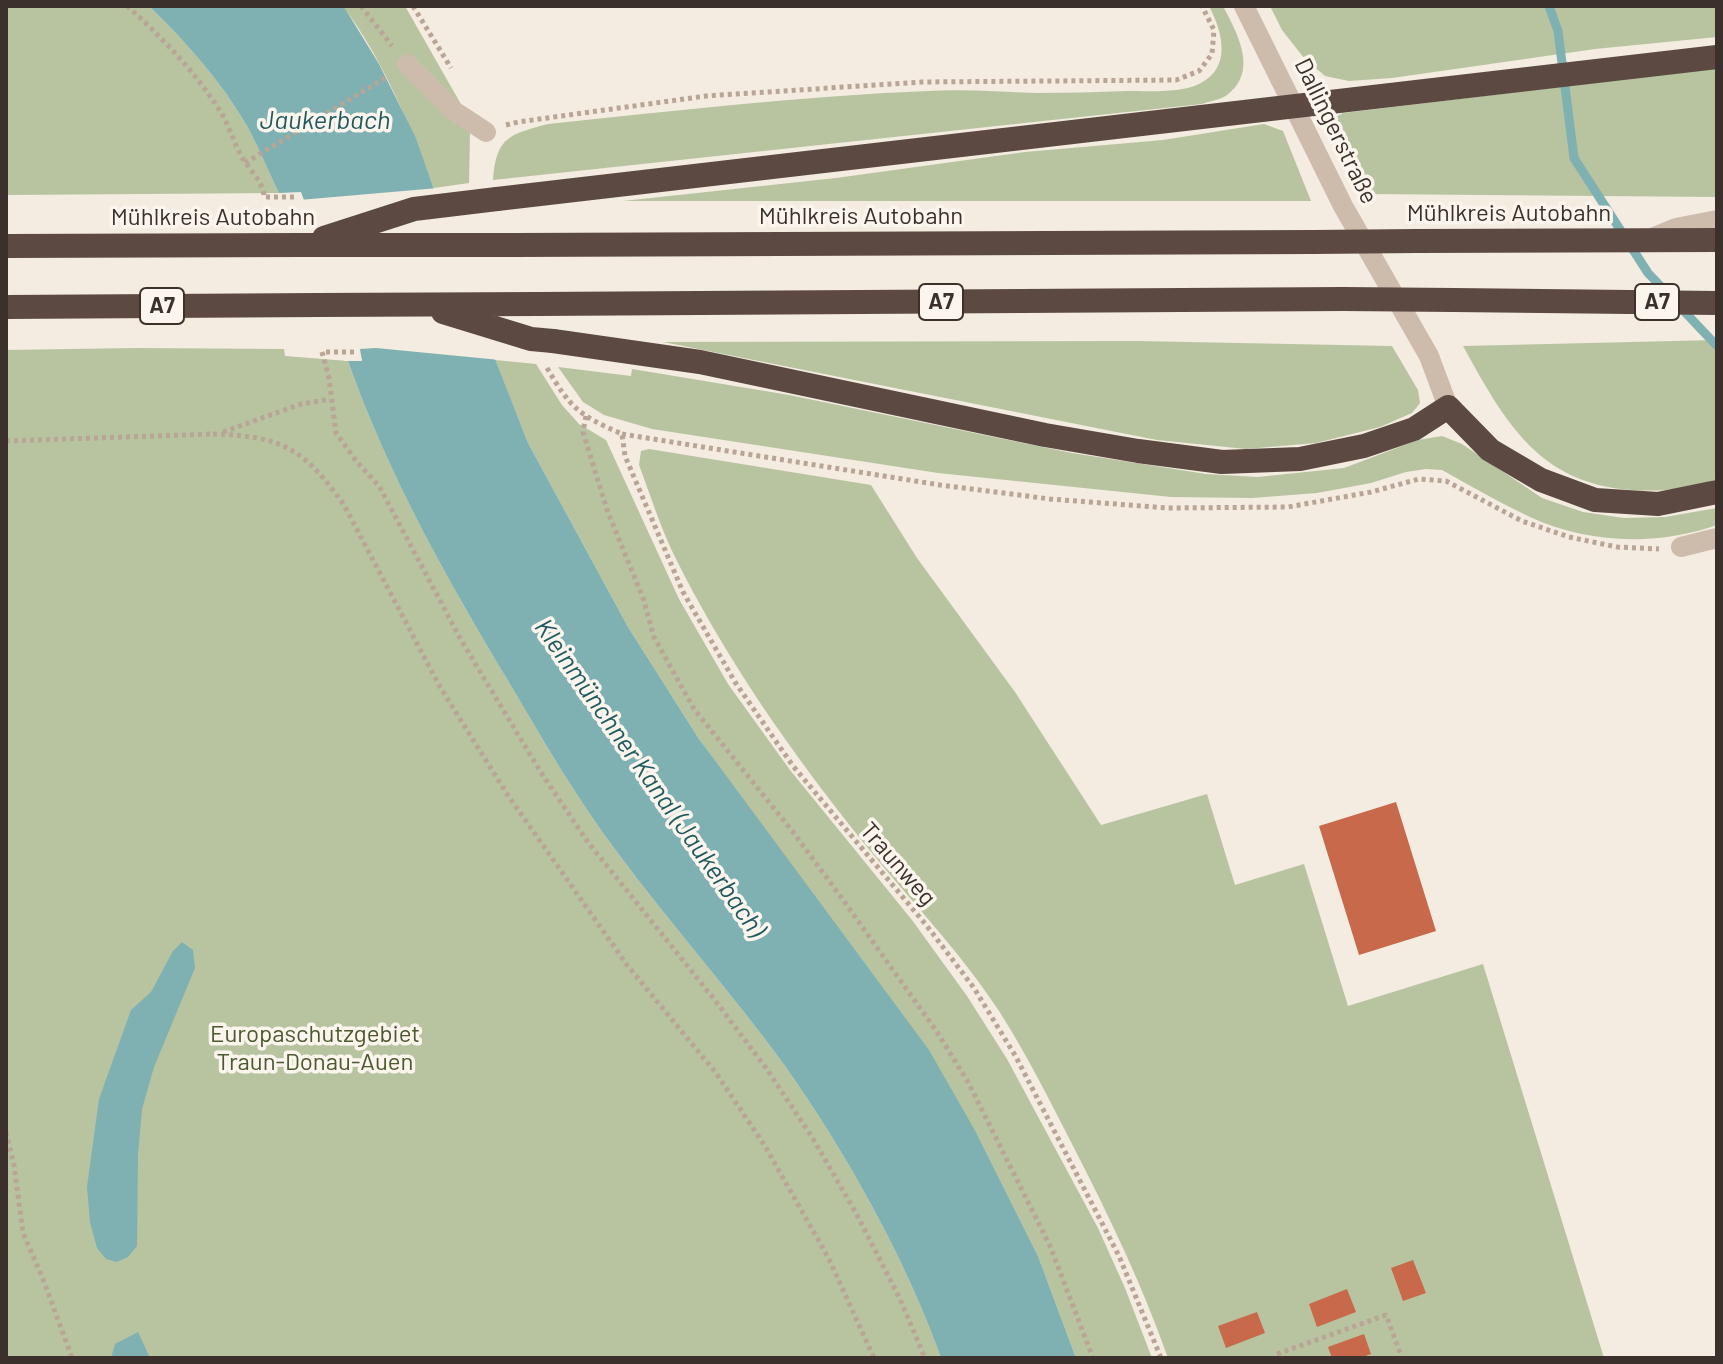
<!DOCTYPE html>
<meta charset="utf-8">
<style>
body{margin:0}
#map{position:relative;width:1723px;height:1364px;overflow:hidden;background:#f4ebe1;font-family:Barlow,sans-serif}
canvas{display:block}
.frame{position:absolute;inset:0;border:8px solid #3b302b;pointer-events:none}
</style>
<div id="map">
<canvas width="1723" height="1364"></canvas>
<div class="frame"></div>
</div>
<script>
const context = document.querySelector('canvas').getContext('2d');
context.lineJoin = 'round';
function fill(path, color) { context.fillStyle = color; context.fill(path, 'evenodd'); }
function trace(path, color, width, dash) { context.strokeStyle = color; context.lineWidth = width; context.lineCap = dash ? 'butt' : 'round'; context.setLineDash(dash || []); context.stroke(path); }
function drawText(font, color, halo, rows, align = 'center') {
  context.font = font + ' Barlow,sans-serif'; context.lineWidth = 7; context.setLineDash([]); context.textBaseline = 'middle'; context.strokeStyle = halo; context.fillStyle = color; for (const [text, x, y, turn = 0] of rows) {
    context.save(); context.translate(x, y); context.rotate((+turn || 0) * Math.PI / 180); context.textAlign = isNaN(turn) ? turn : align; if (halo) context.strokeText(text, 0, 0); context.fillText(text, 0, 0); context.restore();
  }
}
fill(new Path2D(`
 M6,6H149C186,42 221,81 247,126C259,148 268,171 279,193L6,195Z
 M343,6H405L462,106L470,133L469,183L434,188C410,125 383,60 343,6Z
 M1209,6H1223C1237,33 1259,71 1227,95C1221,100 1209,101 1202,104L493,180C496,137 510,134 548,124C674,111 801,96 928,91C964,89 1000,92 1037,93C1067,93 1097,92 1127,91C1147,91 1182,93 1199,84C1232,68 1223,33 1209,6Z
 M1270,6H1717V37L1595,49L1392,78L1349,81L1325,76L1304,58L1282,30Z
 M1717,68V197L1368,194L1335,128L1334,118L1343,113Z
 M1264,124L1283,131L1311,201H623L836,178L1025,152L1163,140Z
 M1717,340V479C1691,489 1659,492 1632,490C1538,484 1504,420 1463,346Z
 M1136,341L1392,346L1418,390L1420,403L1412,413L1380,427L1316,443L1246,449L1157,440L663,342Z
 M136,348L284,349L285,356L348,361C388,475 448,581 510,684C544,742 577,799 617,852C671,925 732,993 785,1066C844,1149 907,1261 941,1358H6V350Z
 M495,360L536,364L562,405L579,424L606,440L679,599L728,684L790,770L912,920L967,996L1007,1059L1098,1228L1125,1288L1152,1358H1076L1038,1256L977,1134L699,739L628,627L528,443Z
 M558,367L631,376L632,369L789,395L1072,453L1206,474L1258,477L1344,468L1418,440L1442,436L1462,444L1542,498L1583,512L1624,518L1665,517L1717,508V525C1658,546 1588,544 1530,517C1500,503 1471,486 1442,470L1426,469L1406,472L1371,483L1317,493L1252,498L1171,497L938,473L652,429L604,415L583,402Z
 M649,449L871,485L917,558L1015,692L1101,825L1207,794L1235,885L1304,864L1348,1006L1483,964L1604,1358H1168C1142,1284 1108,1214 1072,1144C1049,1099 1026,1053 999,1011C959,950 908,898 863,842C791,752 725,658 674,555C660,526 650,494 639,465L641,451Z`), '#b8c4a0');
fill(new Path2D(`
 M149,6H343L346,10L379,64L415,136L495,359L528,443L628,627L699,739L929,1050L977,1134L1038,1256L1076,1358H941C907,1261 844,1149 785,1066C732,993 671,925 617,852C577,799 544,742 510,684C448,581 388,475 348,361L362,360L301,192L279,193C268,171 259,148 247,126C221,81 186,42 149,6Z
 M182,942L193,950L195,968L154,1067L142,1109L138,1155L137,1246L128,1257L117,1262L106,1259L97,1248L90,1222L87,1187L99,1099L131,1010L151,992L173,951Z
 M138,1332L150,1358H111L115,1344Z`), '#7fb0b2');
fill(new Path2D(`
 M438,188L500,360L376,348L360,349L362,361H344L346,358L356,357L299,200Z`), '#f4ebe1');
trace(new Path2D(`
 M1549,6L1558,31L1574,158L1648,273L1671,297
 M1681,308L1717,346`), '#7fb0b2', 9);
fill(new Path2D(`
 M1396,802L1436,931L1359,955L1319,826Z
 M1413,1260L1426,1293L1403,1301L1391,1268Z
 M1347,1289L1356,1312L1317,1327L1309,1304Z
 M1257,1312L1265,1333L1226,1348L1218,1326Z
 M1364,1334L1371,1354L1360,1358H1332L1328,1347Z`), '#c8694b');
trace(new Path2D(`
 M127,6C162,37 197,74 222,114C230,129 235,145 243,159C251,172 263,181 264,197H295
 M361,6L392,46
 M413,6L451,68
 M506,125L518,122L706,96L922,82L1176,80L1199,71L1212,54L1214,30L1202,6
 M245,163L388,76
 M354,352H322L329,378L336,433L357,462L379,486L461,640L540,771L587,841L714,999L766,1068L812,1137L856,1213L900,1299L925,1358
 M547,368C571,409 579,415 622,434L625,456L683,592L735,682L793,766L927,926L974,988L1016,1057L1119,1256L1161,1358
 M586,416L583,432L607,510L643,598L654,637L694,709L793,832L841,897L937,1032L968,1082L1050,1246L1093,1358
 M223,432L301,404L330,399
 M213,434C283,436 304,449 344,505L440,687L507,794L627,965L716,1073L765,1146L829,1259L874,1358
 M622,434L940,485L1050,499L1168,508L1288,507L1371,492L1419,479L1446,481L1522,521L1569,537L1617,547L1659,549
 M6,441L213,434
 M6,1132L14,1165L23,1233L43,1279L72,1358
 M1277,1354L1386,1315L1402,1358`), '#b9a596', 5, [4, 4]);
trace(new Path2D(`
 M1244,6L1343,206L1429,356L1448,407
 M407,64L454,111L486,132
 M1652,238L1676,228L1717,220
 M1681,547L1717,538`), '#cdbbac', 20);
trace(new Path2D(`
 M497,199L1717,57
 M1417,241L1717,240
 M515,245L1313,242
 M6,246L302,245
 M1454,300L1717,303
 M538,304L1343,299
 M6,307L318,305
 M553,341L700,362L1045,435L1138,451L1222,462L1300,459L1364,446L1414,429L1448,407L1490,450L1541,480L1595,500L1658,504L1717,492`), '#5c4a42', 24);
trace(new Path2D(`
 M324,238L414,209L497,199
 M1313,242L1417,241
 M302,245H515
 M1343,299L1454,300
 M318,305L538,304
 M443,312L531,339L553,341`), '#5c4a42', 24);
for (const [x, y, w] of [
 [941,302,44],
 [1657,302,44],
 [162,306,44]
]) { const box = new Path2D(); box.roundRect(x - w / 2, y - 18, w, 36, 6); context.fillStyle = '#fbf5ee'; context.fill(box); trace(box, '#3b302b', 2); }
drawText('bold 22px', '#3b302b', null, [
 ["A7",941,302],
 ["A7",1657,302],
 ["A7",162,306]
]);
drawText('24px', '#3b302b', '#fbf5ee', [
 ["Dallingerstraße",1336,131,64],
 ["Mühlkreis Autobahn",1509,213],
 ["Mühlkreis Autobahn",861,216],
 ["Mühlkreis Autobahn",213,217],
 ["Traunweg",898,864,49]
]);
drawText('24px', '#4a5a2e', '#fbf5ee', [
 ["Europaschutzgebiet",315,1034],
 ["Traun-Donau-Auen",315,1062]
]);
drawText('italic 26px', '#1f5a5e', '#fbf5ee', [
 ["Jaukerbach",325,120],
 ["Kleinmünchner Kanal (Jaukerbach)",650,778,55]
]);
</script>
